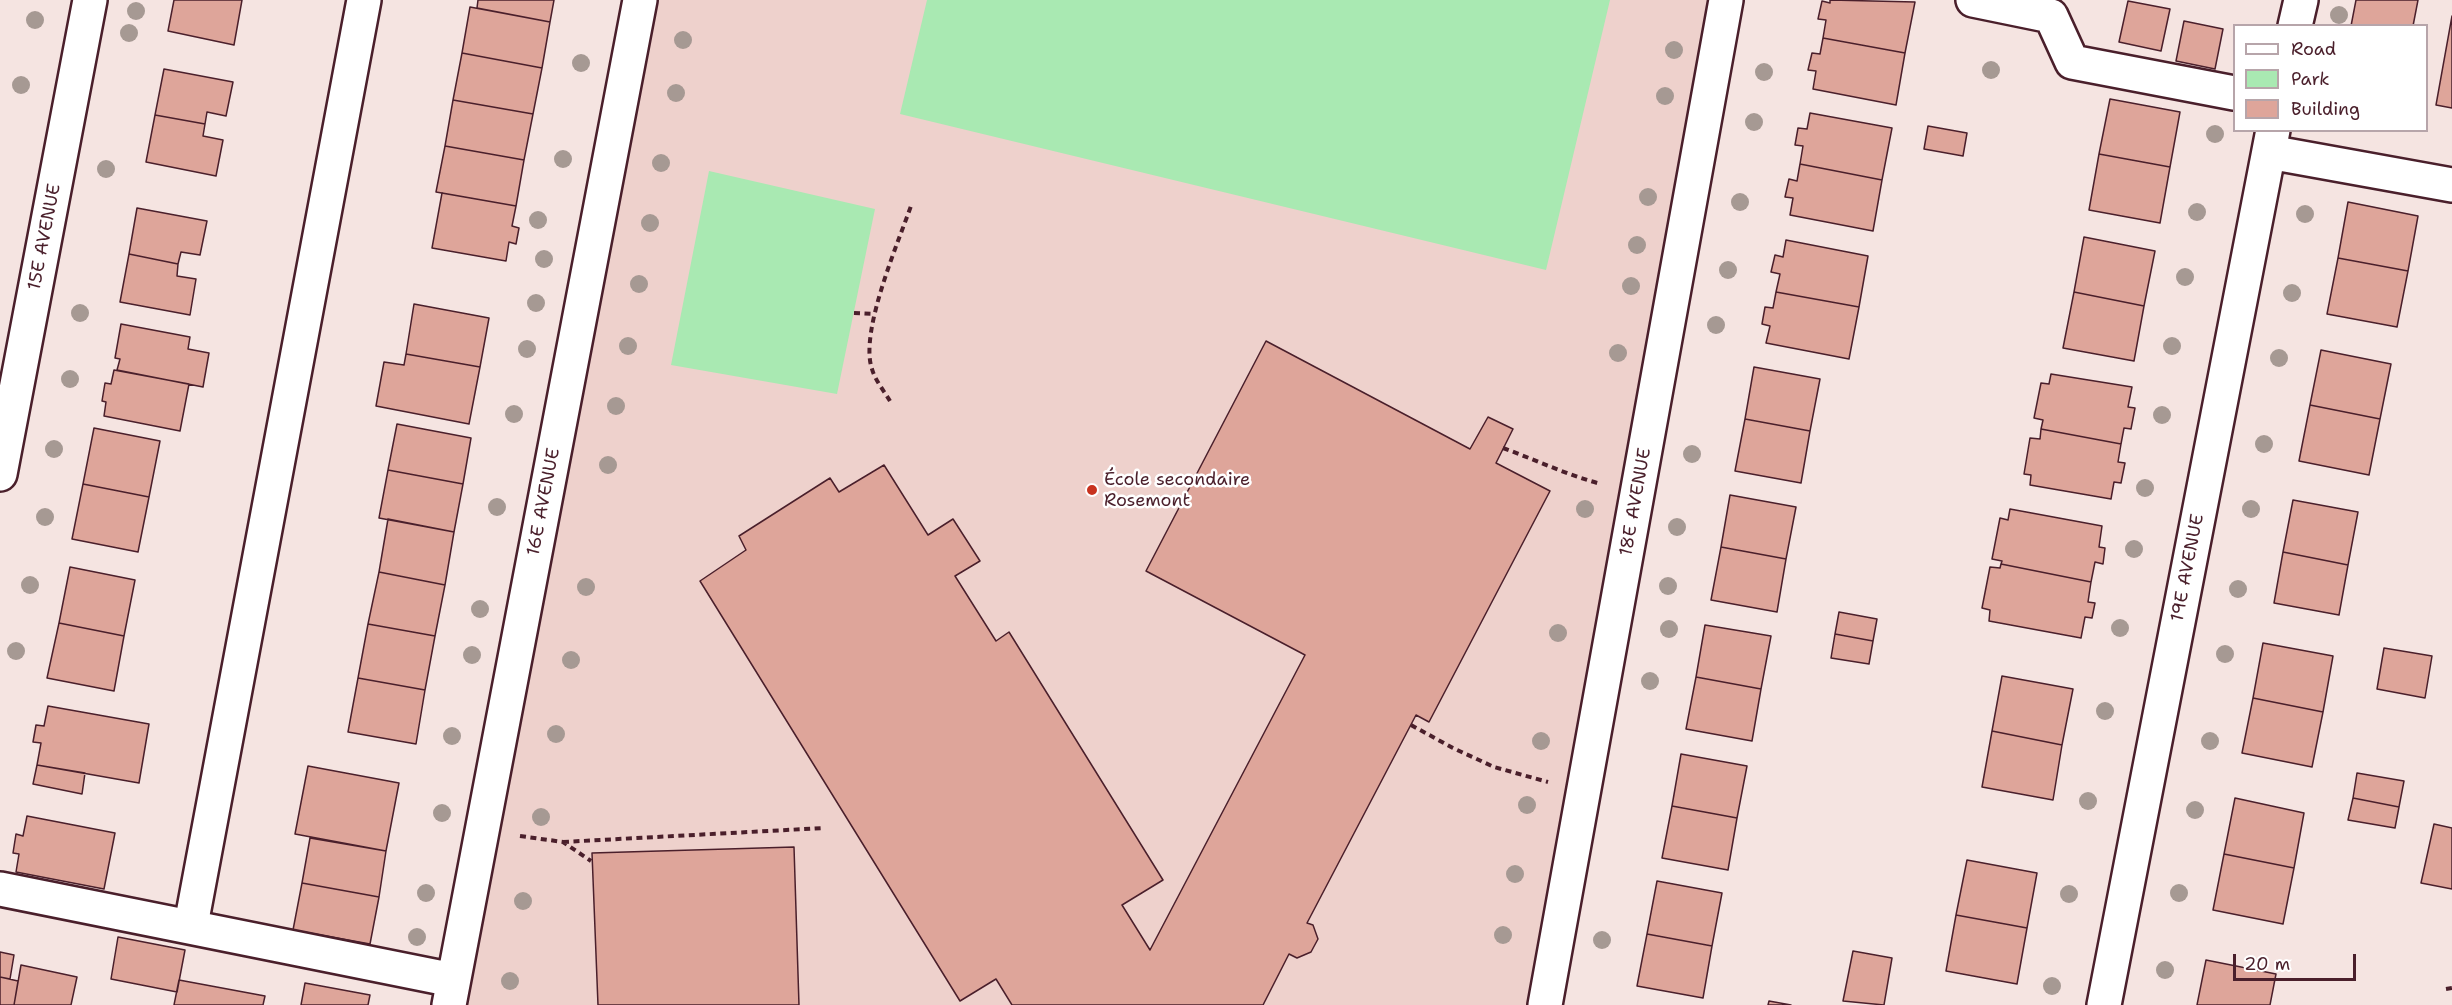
<!DOCTYPE html>
<meta charset="utf-8">
<style>
body{margin:0}
#map{position:relative;width:2452px;height:1005px;overflow:hidden;background:#f5e4e1;font-family:"Shantell Sans",sans-serif}
canvas{display:block}
.legend{position:absolute;left:2233px;top:24px;width:195px;height:108px;box-sizing:border-box;background:#fff;border:2px solid #b7a5aa;margin:0;padding:8px 10px;list-style:none;font-size:18px;color:#4a1f2b}
.legend li{display:flex;align-items:center;gap:12px;height:30px}
.legend b{width:30px;border:2px solid #b7a5aa}
.scale{position:absolute;left:2233px;top:954px;width:123px;height:27px;box-sizing:border-box;border:3px solid #4a1f2b;border-top:0;padding-left:8px;font-size:18px;line-height:21px;white-space:nowrap;color:#4a1f2b;-webkit-text-stroke:4px #fff;paint-order:stroke}
</style>
<div id="map">
<canvas width="2452" height="1005"></canvas>
<ul class="legend">
<li><b style="height:8px;background:#fff"></b>Road</li>
<li><b style="height:16px;background:#a9e9b2"></b>Park</li>
<li><b style="height:16px;background:#dea59a"></b>Building</li>
</ul>
<div class="scale">20 m</div>
</div>
<script>
const context = document.querySelector('canvas').getContext('2d');
context.lineJoin = 'round';
function fill(path, color) { context.fillStyle = color; context.fill(path, 'evenodd'); }
function trace(path, color, width, dash) { context.strokeStyle = color; context.lineWidth = width; context.lineCap = dash ? 'butt' : 'round'; context.setLineDash(dash || []); context.stroke(path); }
function drawText(font, color, halo, rows, align = 'center') {
  context.font = font + ' "Shantell Sans",sans-serif'; context.lineWidth = 5; context.setLineDash([]); context.textBaseline = 'middle'; context.strokeStyle = halo; context.fillStyle = color; for (const [text, x, y, turn = 0] of rows) {
    context.save(); context.translate(x, y); context.rotate((+turn || 0) * Math.PI / 180); context.textAlign = isNaN(turn) ? turn : align; if (halo) context.strokeText(text, 0, 0); context.fillText(text, 0, 0); context.restore();
  }
}
fill(new Path2D(`
 M639,0H1730L1542,1005H449Z`), '#eed1cc');
fill(new Path2D(`
 M927,0H1610L1546,270L900,114Z
 M709,171L875,209L837,394L671,365Z`), '#a9e9b2');
const building = new Path2D(`
 M174,0H242L234,45L168,31Z
 M478,0H554L550,22L477,8Z
 M1830,0L1915,2L1905,53L1823,38L1826,20L1818,19L1822,1L1830,3Z
 M2356,0H2418L2413,26H2351Z
 M2128,1L2170,9L2161,51L2119,42Z
 M470,7L550,22L542,68L462,53Z
 M2452,16V108L2436,105Z
 M2184,21L2223,29L2215,69L2176,61Z
 M1823,38L1905,53L1896,105L1813,89L1816,71L1808,70L1812,53L1820,54Z
 M462,53L542,68L533,114L453,100Z
 M164,69L233,82L226,116L207,112L205,124L155,115Z
 M2110,99L2180,112L2170,167L2099,154Z
 M453,100L533,114L524,160L445,146Z
 M1810,113L1892,128L1882,180L1800,164L1803,146L1795,145L1798,128L1807,129Z
 M155,115L205,124L203,136L223,140L216,176L146,162Z
 M1928,126L1967,133L1963,156L1924,149Z
 M445,146L524,160L516,206L436,192Z
 M2099,154L2170,167L2160,223L2089,210Z
 M1800,164L1882,180L1873,231L1790,215L1793,198L1785,197L1789,179L1797,181Z
 M442,193L516,206L512,226L519,228L516,244L509,242L506,261L432,248Z
 M2348,202L2418,216L2408,271L2338,258Z
 M137,208L207,221L200,255L181,252L178,264L129,254Z
 M2084,237L2155,251L2144,306L2074,292Z
 M1786,240L1868,256L1859,307L1776,292L1780,274L1771,272L1775,255L1783,257Z
 M129,254L178,264L177,276L196,279L190,315L120,302Z
 M2338,258L2408,271L2397,327L2327,314Z
 M1776,292L1859,307L1849,359L1766,343L1770,326L1762,324L1765,307L1773,308Z
 M2074,292L2144,306L2134,361L2063,348Z
 M414,304L489,318L480,367L406,354Z
 M121,324L190,337L188,349L209,353L203,387L117,370L120,359L115,358Z
 M1266,341L1470,449L1488,417L1513,429L1496,463L1550,491L1429,722L1416,715L1307,923L1313,925L1318,939L1311,952L1297,958L1289,954L1263,1005H1012L996,979L960,1001L700,581L746,550L739,536L786,506L830,478L839,492L884,465L928,535L953,519L980,561L955,576L996,641L1009,632L1163,880L1122,905L1150,950L1305,655L1146,571Z
 M2321,350L2391,364L2380,419L2310,405Z
 M406,354L480,367L469,424L376,406L384,362L404,365Z
 M1754,367L1820,379L1810,431L1745,419Z
 M114,370L189,384L180,431L104,416L106,402L102,401L105,383L111,384Z
 M2051,374L2132,387L2128,407L2135,408L2131,429L2124,428L2121,444L2041,429L2043,420L2034,418L2041,383L2049,384Z
 M2310,405L2380,419L2369,475L2299,461Z
 M1745,419L1810,431L1801,483L1735,471Z
 M397,424L471,438L463,484L388,470Z
 M94,428L160,441L149,497L83,484Z
 M2041,429L2121,444L2118,462L2125,463L2121,483L2114,482L2111,499L2030,485L2031,475L2024,474L2030,438L2040,439Z
 M388,470L463,484L454,532L379,518Z
 M83,484L149,497L138,552L72,539Z
 M1730,495L1796,507L1786,559L1721,547Z
 M2293,500L2358,512L2348,565L2283,552Z
 M2010,509L2102,526L2099,547L2105,548L2103,564L2095,562L2091,582L2001,564L2002,561L1992,559L2000,518L2008,520Z
 M388,519L454,532L445,585L379,572Z
 M1721,547L1786,559L1777,612L1711,600Z
 M2283,552L2348,565L2339,615L2274,603Z
 M2001,564L2091,582L2088,602L2095,603L2092,618L2085,617L2081,638L1989,621L1990,610L1982,608L1990,567L2000,568Z
 M70,567L135,580L124,636L59,623Z
 M379,572L445,585L435,636L368,624Z
 M1839,612L1877,619L1873,641L1835,634Z
 M59,623L124,636L114,691L47,678Z
 M368,624L435,636L425,690L358,678Z
 M1705,625L1771,636L1761,689L1696,677Z
 M1835,634L1873,641L1869,664L1831,658Z
 M2263,643L2333,656L2323,712L2253,698Z
 M2384,648L2432,656L2425,698L2377,689Z
 M2002,676L2073,689L2062,745L1992,731Z
 M1696,677L1761,689L1752,741L1686,729Z
 M358,678L425,690L416,744L348,732Z
 M2253,698L2323,712L2312,767L2242,753Z
 M48,706L149,724L139,783L37,765L41,743L33,742L36,725L44,726Z
 M1992,731L2062,745L2053,800L1982,787Z
 M1681,754L1747,766L1737,818L1672,806Z
 M37,765L85,773L82,794L33,784Z
 M308,766L399,783L386,851L295,834Z
 M2357,773L2404,781L2399,807L2353,798Z
 M2235,798L2304,813L2294,868L2224,854Z
 M2353,798L2399,807L2395,828L2348,820Z
 M1672,806L1737,818L1728,870L1662,858Z
 M27,816L115,833L104,889L16,872L19,854L13,853L16,834L23,836Z
 M2434,824L2452,828V889L2421,883Z
 M310,838L386,851L379,897L302,883Z
 M794,847L799,1005H598L592,853Z
 M2224,854L2294,868L2283,924L2213,910Z
 M1967,860L2037,873L2027,928L1956,915Z
 M1657,881L1722,893L1712,946L1647,934Z
 M302,883L379,897L370,944L293,930Z
 M1956,915L2027,928L2017,984L1946,971Z
 M1647,934L1712,946L1703,998L1637,986Z
 M118,937L185,950L177,992L111,979Z
 M1853,951L1892,958L1884,1005L1843,1001Z
 M0,952L14,955L10,979L0,977Z
 M2206,960L2276,974L2270,1005H2197Z
 M21,965L77,977L71,1005H14Z
 M0,977L18,981L14,1005H0Z
 M179,980L265,996L263,1005H174Z
 M305,983L370,995L368,1005H301Z
 M1769,1001L1791,1005H1768Z`);
fill(building, '#dea59a');
trace(building, '#4a1f2b', 1.5);
const minor = new Path2D(`
 M1973,0L2051,16L2072,62L2234,93
 M2295,26L2301,0
 M2269,152L2452,185
 M0,474L90,0
 M0,889L453,980
 M191,925L364,0
 M449,1005L640,0
 M1545,1005L1726,0
 M2104,1005L2273,130`);
trace(minor, '#4a1f2b', 38);
trace(new Path2D(`
 M854,313L874,314
 M890,401C884,391 875,380 872,369C859,332 899,241 912,203
 M1503,448C1536,460 1567,475 1601,484
 M1411,725L1453,748L1494,767L1548,782
 M520,836L563,842L591,861
 M563,842L824,828
 M2446,989L2452,988`), '#4a1f2b', 4, [6, 4.5]);
trace(minor, '#fff', 33);
context.fillStyle = '#a69993';
for (const [x, y] of [
 [136,11],
 [2339,15],
 [35,20],
 [129,33],
 [683,40],
 [1674,50],
 [581,63],
 [1991,70],
 [1764,72],
 [21,85],
 [676,93],
 [1665,96],
 [1754,122],
 [2215,134],
 [563,159],
 [661,163],
 [106,169],
 [1648,197],
 [1740,202],
 [2197,212],
 [2305,214],
 [538,220],
 [650,223],
 [1637,245],
 [544,259],
 [1728,270],
 [2185,277],
 [639,284],
 [1631,286],
 [2292,293],
 [536,303],
 [80,313],
 [1716,325],
 [628,346],
 [2172,346],
 [527,349],
 [1618,353],
 [2279,358],
 [70,379],
 [616,406],
 [514,414],
 [2162,415],
 [2264,444],
 [54,449],
 [1692,454],
 [608,465],
 [2145,488],
 [497,507],
 [1585,509],
 [2251,509],
 [45,517],
 [1677,527],
 [2134,549],
 [30,585],
 [1668,586],
 [586,587],
 [2238,589],
 [480,609],
 [2120,628],
 [1669,629],
 [1558,633],
 [16,651],
 [2225,654],
 [472,655],
 [571,660],
 [1650,681],
 [2105,711],
 [556,734],
 [452,736],
 [1541,741],
 [2210,741],
 [2088,801],
 [1527,805],
 [2195,810],
 [442,813],
 [541,817],
 [1515,874],
 [426,893],
 [2179,893],
 [2069,894],
 [523,901],
 [1503,935],
 [417,937],
 [1602,940],
 [2165,970],
 [510,981],
 [2052,986]
]) { context.beginPath(); context.arc(x, y, 9, 0, 2 * Math.PI); context.fill(); }
for (const [x, y, r, color] of [
 [1092,490,6,"#c8321e"]
]) { const dot = new Path2D(); dot.arc(x, y, r, 0, 2 * Math.PI); context.fillStyle = color; context.fill(dot); trace(dot, '#fff', 2); }
drawText('18px', '#4a1f2b', '#fff', [
 ["15E AVENUE",45,237,-79],
 ["16E AVENUE",544,502,-79],
 ["18E AVENUE",1636,502,-80],
 ["19E AVENUE",2188,568,-79]
]);
drawText('18px', '#4a1f2b', '#fff', [
 ["École secondaire",1104,480],
 ["Rosemont",1104,501]
], 'left');
</script>
